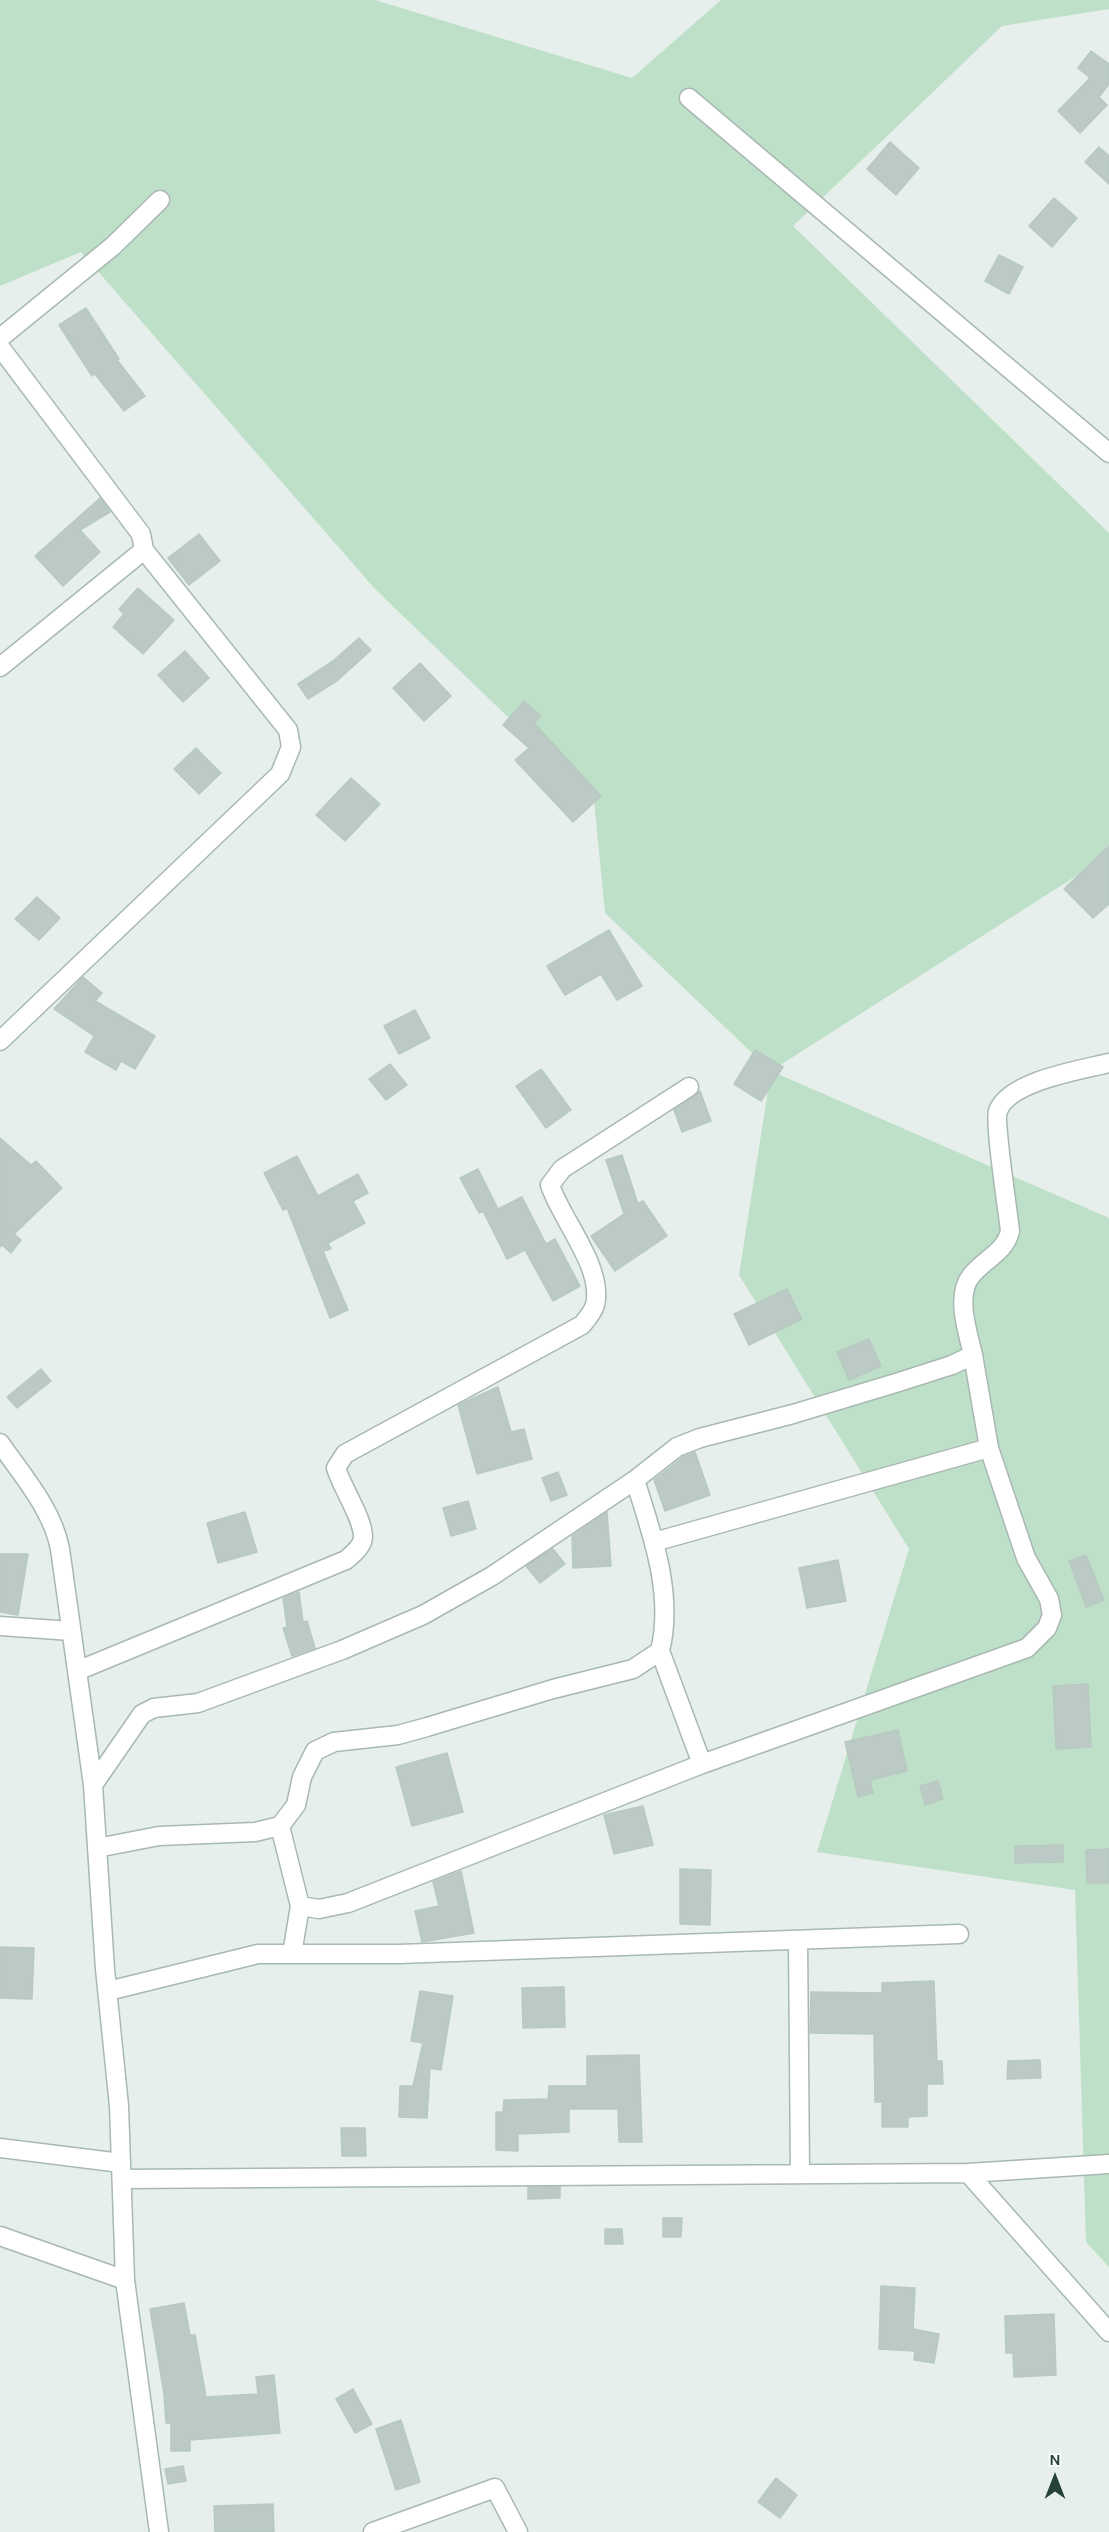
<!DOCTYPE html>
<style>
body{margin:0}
#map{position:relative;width:1109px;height:2532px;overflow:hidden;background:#e6efeb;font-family:Karla,sans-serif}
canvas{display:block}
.north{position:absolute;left:1025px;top:2448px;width:60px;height:60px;-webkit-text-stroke:4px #f7fbf9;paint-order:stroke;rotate:0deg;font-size:16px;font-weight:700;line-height:24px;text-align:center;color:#24423a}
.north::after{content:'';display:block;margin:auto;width:21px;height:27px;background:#24423a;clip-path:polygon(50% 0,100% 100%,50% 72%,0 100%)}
</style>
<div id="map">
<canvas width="1109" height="2532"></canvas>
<div class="north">N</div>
</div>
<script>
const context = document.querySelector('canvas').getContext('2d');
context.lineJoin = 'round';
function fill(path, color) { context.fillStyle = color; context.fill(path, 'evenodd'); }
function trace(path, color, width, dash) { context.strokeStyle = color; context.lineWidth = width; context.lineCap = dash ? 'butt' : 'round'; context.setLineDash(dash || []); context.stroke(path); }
fill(new Path2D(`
 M0,0H375L632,78L721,0H1109V9L1002,26L793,226L1109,533V855L771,1071L1109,1218V2267L1086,2242L1075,1890L817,1852L909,1549L739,1275L771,1071L605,913L594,800L375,589L81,252L0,286Z`), '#bfe0c8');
const building = new Path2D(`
 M1091,51L1109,64V84L1099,97L1107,105L1080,133L1058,111L1090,78L1078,68Z
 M890,142L919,168L896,195L867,169Z
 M1099,147L1109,156V184L1085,162Z
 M1054,198L1077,218L1052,247L1029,226Z
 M999,255L1023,267L1009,294L985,281Z
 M86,308L119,359L117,360L145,396L124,411L95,374L92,376L59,325Z
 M100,498L110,512L80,530L100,552L63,586L35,556Z
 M199,534L220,561L189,585L168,558Z
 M138,588L174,620L143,654L113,627L124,614L119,609Z
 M359,638L371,650L338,680L308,699L298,684L333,661Z
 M185,651L209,678L183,702L158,675Z
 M420,663L451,696L424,721L393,688Z
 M524,701L541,716L534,723L601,796L573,822L515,760L529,748L503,725Z
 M196,748L221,773L199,794L174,769Z
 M351,778L380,804L345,841L316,815Z
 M1109,846V904L1093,918L1064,889Z
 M37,897L60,918L39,940L15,919Z
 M609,930L642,986L617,1000L601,974L565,995L547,966Z
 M83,977L102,993L95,1001L155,1036L135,1069L121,1061L116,1070L85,1052L94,1036L54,1009Z
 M415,1010L430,1038L399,1054L384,1026Z
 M755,1050L783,1067L761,1101L734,1084Z
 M390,1064L407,1085L386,1100L369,1079Z
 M541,1069L571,1110L546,1128L516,1086Z
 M700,1091L711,1121L682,1132L674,1110Z
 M0,1138L31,1165L36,1161L62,1188L14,1234L21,1240L11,1253L2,1245L0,1247Z
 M622,1155L638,1204L643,1201L667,1236L615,1271L591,1236L624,1214L606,1160Z
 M297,1156L318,1196L358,1174L368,1193L353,1201L365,1223L328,1243L331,1249L323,1251L348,1310L330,1318L287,1208L283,1210L264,1173Z
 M478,1169L498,1209L522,1197L546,1244L555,1239L580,1286L553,1301L525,1250L507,1259L483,1211L479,1213L460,1178Z
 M787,1289L802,1319L749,1345L734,1314Z
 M869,1339L881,1366L849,1380L837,1352Z
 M41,1369L51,1381L17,1408L7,1397Z
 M498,1387L511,1432L524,1429L532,1459L477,1474L458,1405Z
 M695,1452L710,1495L665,1511L654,1480L683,1457Z
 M558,1472L567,1495L551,1501L542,1478Z
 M468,1501L476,1529L451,1536L443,1508Z
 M245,1512L257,1552L218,1563L207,1523Z
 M607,1512L611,1566L573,1568L572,1536Z
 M553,1549L565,1564L540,1583L526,1566Z
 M0,1554H28L18,1615L0,1612Z
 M1086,1555L1104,1600L1086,1607L1069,1561Z
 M838,1560L846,1601L807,1608L799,1568Z
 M299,1592L303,1622L307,1621L315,1648L292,1656L283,1628L287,1627L283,1598Z
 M1088,1684L1091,1747L1056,1749L1053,1686Z
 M898,1730L907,1771L870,1780L873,1793L858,1797L845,1742Z
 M447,1753L463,1812L412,1826L396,1767Z
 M938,1781L943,1799L925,1805L920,1786Z
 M643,1806L653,1845L614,1854L604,1815Z
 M1063,1845V1862L1015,1863V1846Z
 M1109,1849V1883H1087L1086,1850Z
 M680,1869L711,1870L710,1925L680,1924Z
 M461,1871L474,1933L422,1942L415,1911L439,1906L433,1882Z
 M0,1947L34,1948L32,1999L0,1998Z
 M934,1981L937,2061H942L943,2084H927V2116L908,2117V2127H882V2102H875L874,2034L810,2033L811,1992L882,1993V1983Z
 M564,1987L565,2027L523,2028L522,1988Z
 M420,1991L453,1996L441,2070L430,2068L427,2118L399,2117L400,2086H413L423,2043L411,2041Z
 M639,2055L642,2142H619L618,2109H569V2132L518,2134V2151L496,2150V2112H503L504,2100L548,2099L549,2086H587V2056Z
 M1040,2060L1041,2078L1007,2079L1008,2061Z
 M341,2128H365L366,2156H342Z
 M528,2187H560V2198L528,2199Z
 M663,2218H682L681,2237H663Z
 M605,2229H622L623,2244H605Z
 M881,2286L915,2288L913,2329L939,2334L934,2363L914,2360L915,2351L879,2349Z
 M184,2303L190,2335H195L206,2397L258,2394L256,2377L274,2375L280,2433L190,2440V2451H171V2423H166L164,2394L150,2309Z
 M1054,2314L1056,2375L1014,2377L1013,2353H1006L1005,2316Z
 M353,2389L372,2424L355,2433L336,2399Z
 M401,2420L420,2482L396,2490L376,2429Z
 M183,2466L186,2481L168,2484L165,2469Z
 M776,2478L797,2495L780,2518L758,2502Z
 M273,2504L274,2532H215L214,2506Z`);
fill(building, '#bbcac4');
trace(building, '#b8c9c2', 1.5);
const street = new Path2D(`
 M689,98L1109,453
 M0,338L113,246L160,200
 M0,347L141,534L144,550L288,730L291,747L280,774L0,1041
 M0,667L144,550
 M0,1443C22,1475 53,1510 60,1549L93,1785L105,1969L119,2106L125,2280L159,2532
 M654,1542L989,1448
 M0,1626L71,1631
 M660,1651L702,1764
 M77,1671L346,1560C353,1554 363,1546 363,1537C363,1518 342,1488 336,1468L345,1454L582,1325C587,1319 593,1312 595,1305C604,1268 562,1221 550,1185L562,1169L689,1087
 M93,1785L142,1714L154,1708L198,1703L342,1650L423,1615L492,1576L635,1480L677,1447L700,1438L793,1414L899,1382L952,1365L973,1355C968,1333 955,1296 971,1276C984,1259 1005,1253 1010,1231C1008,1212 994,1122 998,1111C1009,1081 1080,1070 1109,1063
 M280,1826L300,1906L292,1954
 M97,1848L159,1836L255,1832L280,1826L296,1805L302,1777L315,1751L334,1742L398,1735L427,1727L553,1689L633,1669L660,1651C674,1594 652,1534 635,1480
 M300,1906L319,1909L348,1903L702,1764L1027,1648L1047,1628L1052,1615L1049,1599L1026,1558L989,1448L973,1355
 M798,1940L800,2174
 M108,1991L258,1954H399L959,1934
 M0,2148L121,2163
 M968,2173L1109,2332
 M122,2179L968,2173L1109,2164
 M0,2236L125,2280
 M373,2532L495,2488L518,2532`);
trace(street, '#a8b8b2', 21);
trace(street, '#fff', 18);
</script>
